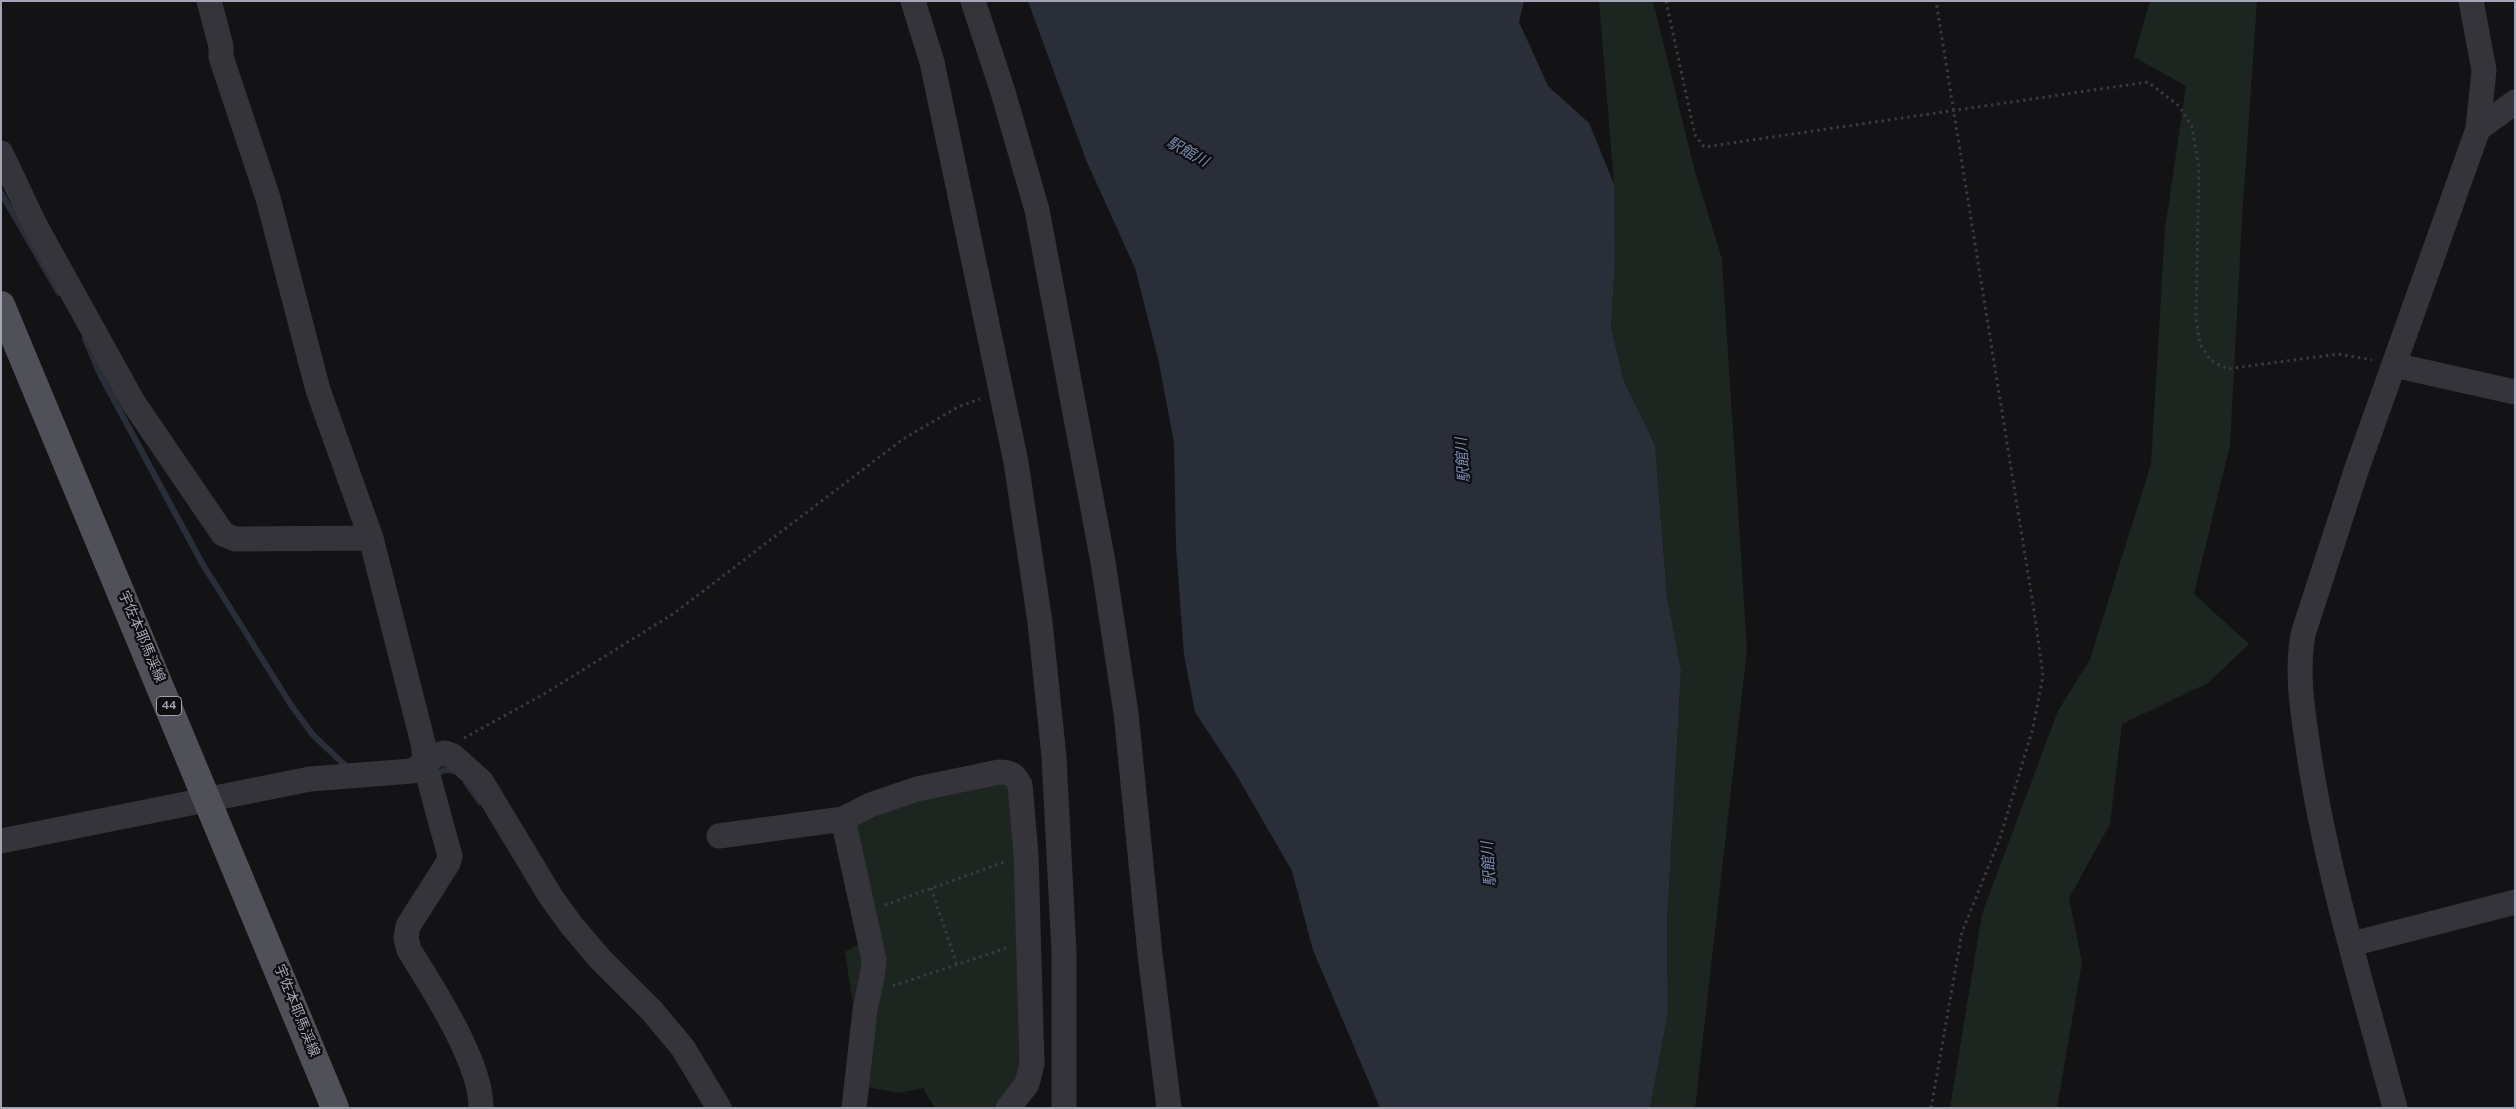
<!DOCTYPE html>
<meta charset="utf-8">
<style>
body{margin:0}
#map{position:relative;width:2516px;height:1109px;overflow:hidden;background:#131315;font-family:"Nunito Sans",sans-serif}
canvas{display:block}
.frame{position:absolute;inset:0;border:2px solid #a4a5b5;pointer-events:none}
</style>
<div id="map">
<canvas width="2516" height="1109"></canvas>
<div class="frame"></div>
</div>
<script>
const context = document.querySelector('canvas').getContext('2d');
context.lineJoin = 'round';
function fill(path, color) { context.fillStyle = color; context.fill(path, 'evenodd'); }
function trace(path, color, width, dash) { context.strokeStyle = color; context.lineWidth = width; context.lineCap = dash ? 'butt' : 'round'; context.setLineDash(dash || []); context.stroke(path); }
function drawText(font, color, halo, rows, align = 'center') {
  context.font = font + ' "Nunito Sans","Noto Sans JP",sans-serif'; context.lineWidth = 4.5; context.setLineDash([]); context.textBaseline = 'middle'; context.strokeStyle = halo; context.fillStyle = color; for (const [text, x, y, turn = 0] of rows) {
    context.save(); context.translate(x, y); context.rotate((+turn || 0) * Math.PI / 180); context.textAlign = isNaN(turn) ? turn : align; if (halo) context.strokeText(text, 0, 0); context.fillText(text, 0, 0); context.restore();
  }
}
fill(new Path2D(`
 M1599,1H1653L1695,172L1722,259L1747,649L1695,1108H1650L1668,1013L1667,924L1681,670L1667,596L1655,445L1624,381L1611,327L1615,262L1614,184Z
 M2150,1H2257L2242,219L2230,445L2194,594L2249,644L2208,683L2122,724L2110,824L2069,898L2082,962L2057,1108H1950L1982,914L2058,711L2090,659L2151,464L2165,229L2186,86L2134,57Z
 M997,778L1012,784L1027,1066L1001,1108H935L923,1088L899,1093L861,1086L854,1011L845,952L863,942L853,821Z`), '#1d2520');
fill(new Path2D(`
 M1028,1H1524L1519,22L1548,86L1589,123L1614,184L1615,262L1611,327L1624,381L1655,445L1667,596L1681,670L1667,924L1668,1013L1650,1108H1380L1313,950L1292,871L1237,776L1195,712L1184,655L1176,547L1174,443L1158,358L1135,268L1086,160Z`), '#292e39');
trace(new Path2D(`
 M1,193L59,293
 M85,339L101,376L202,563L291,705L313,735L349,769
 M433,776L444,770L456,771
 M466,782L480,802`), '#292e39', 6);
trace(new Path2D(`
 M1666,1L1695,135L1704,147L2148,82L2179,106L2192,127L2199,169L2196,319L2200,344L2210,360L2227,369L2338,354L2372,360
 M464,738L544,694L673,614L903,439L958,407L980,399
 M931,888L957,965
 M885,905L1004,862
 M893,986L1006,948
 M1931,1108L1962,932L2000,838L2033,728L2043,676L2035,617L1936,1`), '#3a3a41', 3, [2.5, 4]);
trace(new Path2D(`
 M209,1L221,46V57L268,198L318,390L371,538L423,743L427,772L450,856L448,863L408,926L406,938L409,950C433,988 482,1064 481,1108
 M913,1L932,62L1016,462L1040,622L1054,757L1064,952V1108
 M973,1L1003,92L1037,210L1103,562L1126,713L1150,954L1169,1108
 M2478,129L2515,102
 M1,153L35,225L133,402L223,534L235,539L371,538
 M2394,365L2515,392
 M843,819L874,960C873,978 868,993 865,1010C861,1043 858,1075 854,1108
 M719,836L843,819L870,805L917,789L999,772C1011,772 1015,775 1020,785L1026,854L1032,1064L1027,1084L1008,1108
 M1,841L310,779L412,771L436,755L445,753L453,756L481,781L551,897L572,926L601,960L652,1011L683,1048L719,1108
 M2352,944L2515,902
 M2395,1108C2364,991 2327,874 2309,754C2303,713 2296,675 2303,634L2357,468L2478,129L2484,70L2471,1`), '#34343a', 25);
trace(new Path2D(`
 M1,305L335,1108`), '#505059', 28);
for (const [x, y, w] of [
 [169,706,25]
]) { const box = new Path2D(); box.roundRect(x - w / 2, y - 9.5, w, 19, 4); context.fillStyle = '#0e0e10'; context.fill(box); trace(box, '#a4a5b5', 1); }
drawText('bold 12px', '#a4a5b5', null, [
 ["44",169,706]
]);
drawText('14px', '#a4a5b5', '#0e0e10', [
 ["宇佐本耶馬渓線",141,637,67],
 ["宇佐本耶馬渓線",296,1011,68]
]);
drawText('italic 15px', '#7a8ab1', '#0e0e10', [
 ["駅館川",1187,153,29],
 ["駅館川",1464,460,-94],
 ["駅館川",1490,864,-94]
]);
</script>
